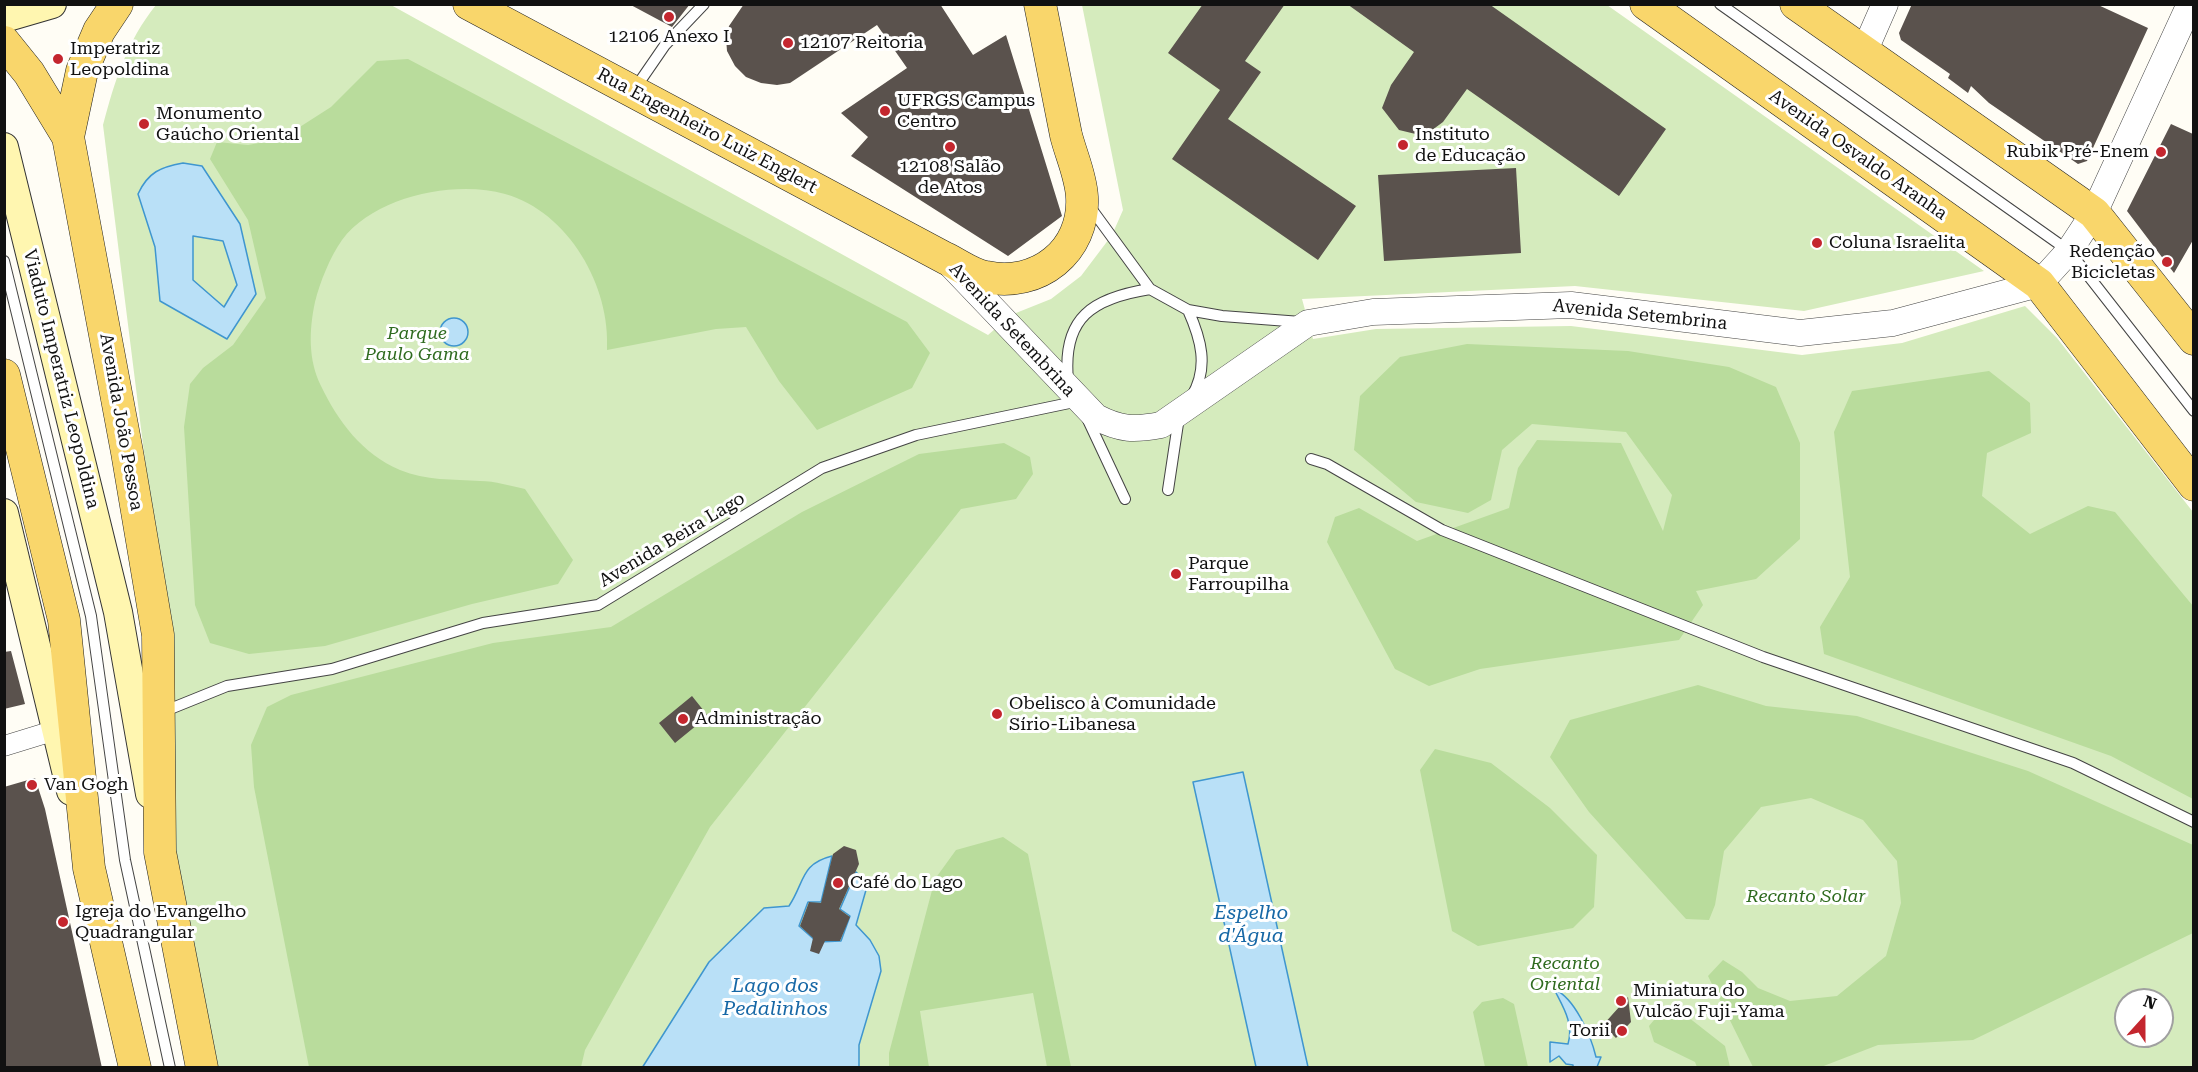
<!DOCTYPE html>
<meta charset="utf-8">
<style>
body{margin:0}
#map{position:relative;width:2198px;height:1072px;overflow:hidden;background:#fffdf5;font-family:"Roboto Serif",serif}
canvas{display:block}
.frame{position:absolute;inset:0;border:6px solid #111;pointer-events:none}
.north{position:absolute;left:2114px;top:988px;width:60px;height:60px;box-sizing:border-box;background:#fff;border:2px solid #a0a0a0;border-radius:50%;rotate:21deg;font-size:16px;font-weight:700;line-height:24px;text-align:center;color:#111}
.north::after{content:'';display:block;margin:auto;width:21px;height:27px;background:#c4262e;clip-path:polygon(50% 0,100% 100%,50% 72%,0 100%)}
</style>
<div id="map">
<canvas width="2198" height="1072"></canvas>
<div class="frame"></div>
<div class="north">N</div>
</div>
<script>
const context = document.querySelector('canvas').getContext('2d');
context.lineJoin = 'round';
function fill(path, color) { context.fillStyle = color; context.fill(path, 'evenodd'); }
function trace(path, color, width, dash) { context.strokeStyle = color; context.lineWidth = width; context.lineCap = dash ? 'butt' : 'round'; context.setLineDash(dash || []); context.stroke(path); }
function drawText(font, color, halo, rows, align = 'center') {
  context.font = font + ' "Roboto Serif",serif'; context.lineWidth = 6; context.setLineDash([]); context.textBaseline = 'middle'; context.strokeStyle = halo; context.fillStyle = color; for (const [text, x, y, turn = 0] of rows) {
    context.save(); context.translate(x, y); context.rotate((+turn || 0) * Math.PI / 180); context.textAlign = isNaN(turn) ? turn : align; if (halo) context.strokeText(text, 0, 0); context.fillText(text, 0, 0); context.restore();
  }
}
fill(new Path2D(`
 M156,5H391L988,335L1011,315L1051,299L1081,276L1112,235L1123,210L1082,5H1607L1984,271L1804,311L1575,286L1302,299L1313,339L1376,329L1571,326L1802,355L1902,343L2025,306L2057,338L2193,512V1067H215L172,851L167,636L103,125C115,80 127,41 156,5ZM2126,1000H2162V1036H2126Z`), '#d5ebbd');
fill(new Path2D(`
 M408,59L907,322L930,353L912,388L817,430L779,381L746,327L716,329L607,350C611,287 569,212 505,194C455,180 375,196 342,240C330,257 320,282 315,302C309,330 308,360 321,386C338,421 362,454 400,470C426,481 453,479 480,481C495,481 511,486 525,489L573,560L558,584L472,604L325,646L249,654L210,643L195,605L184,427L190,384L203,368L233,345L266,298L248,220L210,159L217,142L248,145L281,139L331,107L377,61Z
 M1467,344L1628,351L1729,367L1776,387L1800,443V539L1756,579L1696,591L1703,605L1679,640L1480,669L1429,686L1395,669L1327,542L1335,517L1359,508L1417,541L1509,508L1518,468L1537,440L1621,443L1663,531L1672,495L1626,432L1532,424L1502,450L1491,500L1468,513L1416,502L1354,450L1360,396L1400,357Z
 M1989,371L2030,403L2031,433L1987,453L1982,496L2030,534L2088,506L2115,512L2193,606V799L2111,756L1824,654L1820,627L1850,577L1834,432L1852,391Z
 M1004,443L1030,457L1033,474L1016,499L961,509L710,827L585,1050L581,1067H309L254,787L251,745L267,707L291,695L493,643L611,627L802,512L919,454Z
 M1698,685L1766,706L1857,716L2028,771L2193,845V933L1973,1040L1878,1045L1821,1067H1753L1708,976L1723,960L1742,972L1758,988L1790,1001L1837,996L1886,956L1901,903L1897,861L1863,820L1811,798L1761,807L1724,851L1715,905L1709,920L1686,919L1589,812L1550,757L1570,720Z
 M1435,749L1491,763L1550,808L1597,855L1594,907L1573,928L1478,946L1452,931L1420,770Z
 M1003,837L1028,854L1071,1067H1047L1033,993L920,1011L929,1067H889V1053L935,879L956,850Z
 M1503,998L1514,1004L1528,1067H1485L1473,1012L1482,1002Z
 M1665,1007L1679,1010L1725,1046L1730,1067H1697L1695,1062L1654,1042L1649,1026Z`), '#b9dc9c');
const water = new Path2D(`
 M183,163L202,166L240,224L256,294L227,339L160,301L155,247L138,194C148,172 161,167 183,163ZM193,236L223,241L237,285L224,307L193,280Z
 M440 332a14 14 0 1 1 28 0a14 14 0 1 1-28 0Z
 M1243,772L1308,1067H1256L1193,782Z
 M832,856L821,902H808L799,926L817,942L841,941L850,916L840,909L856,872L868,883L856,925L870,940L879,956L881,971L859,1045V1067L642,1068L709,962L764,908L789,906C805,882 800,864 832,856Z
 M1554,989C1575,998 1591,1036 1596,1057H1601L1597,1067H1573V1065L1566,1064L1559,1056L1550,1062V1042L1568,1044C1574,1023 1563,1007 1554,989Z`);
fill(water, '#b9e0f7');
trace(water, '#3f96cf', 1.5);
fill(new Path2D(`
 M629,4H690L672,27Z
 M744,4H940L973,55L1006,35L1062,216L1008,256L851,156L868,137L841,113L907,68L877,25L790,83L777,85L761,83L746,77L735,66L727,51L726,38L729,26Z
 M1203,4H1285L1245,61L1261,72L1228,119L1356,206L1318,260L1172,159L1220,90L1168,53Z
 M1347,4H1489L1666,129L1619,196L1467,89L1443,122L1424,136L1399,130L1382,108L1391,85L1414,52Z
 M1912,4H2096L2148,28L2087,161L2078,164L1989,103L1971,86L1968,93L1948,78L1950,74L1901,40L1899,33Z
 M2171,124L2193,134V240L2174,273L2127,211Z
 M1516,168L1521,253L1384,261L1378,175Z
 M11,651L25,704L4,709V652Z
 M692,696L708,716L675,743L659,723Z
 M35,778L45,809L102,1068H4V787Z
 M844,846L856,850L859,864L839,909L850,917L840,941H825L819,954L810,951L813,938L800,926L809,902L821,903L833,854Z
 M1628,997L1631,1022L1616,1038L1603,1025Z`), '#5a524d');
const service = new Path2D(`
 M1720,4L2069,251L2194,411
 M634,90L665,45L704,4
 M1090,207L1150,289L1188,310C1201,339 1209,367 1192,396
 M4,261L91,616L125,860L170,1068
 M1188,310L1222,316L1301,322
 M1068,380C1062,317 1093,298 1150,289
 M1087,418L1125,499
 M1311,459L1327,464L1442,530L1763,657L2073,763L2194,822
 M1168,490L1179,417
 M170,709L227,686L332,669L483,623L598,605L822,468L916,435L1079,401`);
const minor = new Path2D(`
 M4,746L56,730`);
const tertiary = new Path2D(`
 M1864,52L1885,4
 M952,266L1096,417C1121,430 1134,430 1161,425L1308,323L1373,312L1571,305L1800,333L1893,323L2039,284L2069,251L2094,213L2190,4`);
const secondary = new Path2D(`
 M4,18L52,4
 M4,147L118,612L150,794
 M4,513L71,791`);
const primary = new Path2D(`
 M117,4L99,31L82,71L68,137L127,452L158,635L160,852L202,1068
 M469,4L945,258C958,264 972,275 986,277C1038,288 1085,251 1082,197C1081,176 1071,155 1066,135C1057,91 1049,48 1040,4
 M1646,4L2039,284L2194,485
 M1796,4L2094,213L2194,339
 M4,42L29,73L68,137
 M4,375L64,620L89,868L135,1068`);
trace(service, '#444', 12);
trace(minor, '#444', 21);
trace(tertiary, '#444', 27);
trace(secondary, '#333', 30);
trace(primary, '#222', 33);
trace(service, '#fff', 10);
trace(minor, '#fff', 20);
trace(tertiary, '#fff', 26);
trace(secondary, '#fff6b0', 28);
trace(primary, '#f9d66b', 32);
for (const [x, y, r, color] of [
 [669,17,6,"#c4262e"],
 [788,43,6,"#c4262e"],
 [58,59,6,"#c4262e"],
 [885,111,6,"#c4262e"],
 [144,124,6,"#c4262e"],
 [1403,145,6,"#c4262e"],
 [950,147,6,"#c4262e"],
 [2161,152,6,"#c4262e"],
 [1817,243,6,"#c4262e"],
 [2167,262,6,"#c4262e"],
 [1176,574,6,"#c4262e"],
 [997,714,6,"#c4262e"],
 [683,719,6,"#c4262e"],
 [32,785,6,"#c4262e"],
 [838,883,6,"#c4262e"],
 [63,922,6,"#c4262e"],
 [1621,1001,6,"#c4262e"],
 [1622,1031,6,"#c4262e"]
]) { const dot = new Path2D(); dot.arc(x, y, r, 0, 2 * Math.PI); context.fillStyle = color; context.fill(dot); trace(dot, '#fff', 2); }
drawText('18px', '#111', '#fff', [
 ["12106 Anexo I",669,37,"center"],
 ["12107 Reitoria",800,43],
 ["Imperatriz",70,49],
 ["Leopoldina",70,70],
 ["UFRGS Campus",897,101],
 ["Centro",897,122],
 ["Monumento",156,114],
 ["Gaúcho Oriental",156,135],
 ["Instituto",1415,135],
 ["de Educação",1415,156],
 ["Rubik Pré-Enem",2149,152,"right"],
 ["12108 Salão",950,167,"center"],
 ["de Atos",950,188,"center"],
 ["Coluna Israelita",1829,243],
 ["Redenção",2155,252,"right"],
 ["Bicicletas",2155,273,"right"],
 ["Parque",1188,564],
 ["Farroupilha",1188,585],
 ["Obelisco à Comunidade",1009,704],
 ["Sírio-Libanesa",1009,725],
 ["Administração",695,719],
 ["Van Gogh",44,785],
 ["Café do Lago",850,883],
 ["Igreja do Evangelho",75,912],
 ["Quadrangular",75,933],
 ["Miniatura do",1633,991],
 ["Vulcão Fuji-Yama",1633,1012],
 ["Torii",1610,1031,"right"]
], 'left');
drawText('18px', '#111', '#fff', [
 ["Rua Engenheiro Luiz Englert",707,131,28],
 ["Avenida Osvaldo Aranha",1858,155,35],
 ["Avenida Setembrina",1640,315,6],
 ["Avenida Setembrina",1012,330,47],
 ["Viaduto Imperatriz Leopoldina",61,379,76],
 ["Avenida João Pessoa",121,422,80],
 ["Avenida Beira Lago",672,540,-31]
]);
drawText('italic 18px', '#2f6b1f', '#fff', [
 ["Parque",417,334],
 ["Paulo Gama",417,355],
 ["Recanto Solar",1806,897],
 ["Recanto",1565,964],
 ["Oriental",1565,985]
]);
drawText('italic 20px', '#1768a6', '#fff', [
 ["Espelho",1251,913],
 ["d'Água",1251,936],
 ["Lago dos",775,986],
 ["Pedalinhos",775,1009]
]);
</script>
